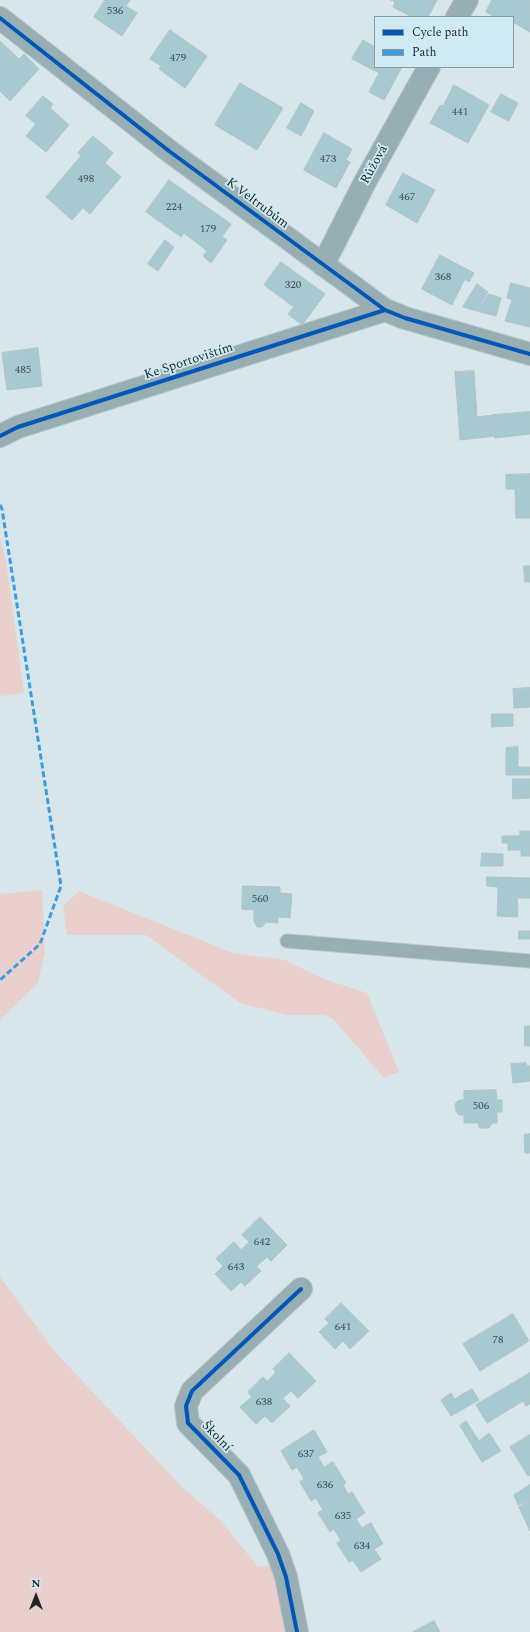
<!DOCTYPE html>
<meta charset="utf-8">
<style>
body{margin:0}
#map{position:relative;width:530px;height:1632px;overflow:hidden;background:#d7e6ea;font-family:Spectral,serif}
canvas{display:block}
.legend{position:absolute;left:374px;top:16px;width:140px;height:52px;box-sizing:border-box;background:#cfeaf2;border:1px solid #879ca2;margin:0;padding:5px 7px;list-style:none;font-size:12px;color:#1c2629}
.legend li{display:flex;align-items:center;gap:8px;height:20px}
.legend b{width:20px;border:1px solid #879ca2}
.north{position:absolute;left:16px;top:1576px;width:40px;height:40px;-webkit-text-stroke:3px #cfeaf2;paint-order:stroke;rotate:0deg;font-size:11px;font-weight:700;line-height:16px;text-align:center;color:#1c2629}
.north::after{content:'';display:block;margin:auto;width:14px;height:18px;background:#1c2629;clip-path:polygon(50% 0,100% 100%,50% 72%,0 100%)}
</style>
<div id="map">
<canvas width="530" height="1632"></canvas>
<ul class="legend">
<li><b style="height:5px;background:#0057b8"></b>Cycle path</li>
<li><b style="height:5px;background:#3c9ce1"></b>Path</li>
</ul>
<div class="north">N</div>
</div>
<script>
const context = document.querySelector('canvas').getContext('2d');
context.lineJoin = 'round';
function fill(path, color) { context.fillStyle = color; context.fill(path, 'evenodd'); }
function trace(path, color, width, dash) { context.strokeStyle = color; context.lineWidth = width; context.lineCap = dash ? 'butt' : 'round'; context.setLineDash(dash || []); context.stroke(path); }
function drawText(font, color, halo, rows, align = 'center') {
  context.font = font + ' Spectral,serif'; context.lineWidth = 3.5; context.setLineDash([]); context.textBaseline = 'middle'; context.strokeStyle = halo; context.fillStyle = color; for (const [text, x, y, turn = 0] of rows) {
    context.save(); context.translate(x, y); context.rotate((+turn || 0) * Math.PI / 180); context.textAlign = isNaN(turn) ? turn : align; if (halo) context.strokeText(text, 0, 0); context.fillText(text, 0, 0); context.restore();
  }
}
fill(new Path2D(`
 M0,538L6,561L24,693L0,696Z
 M42,890L45,953L38,983L0,1020V894Z
 M79,891L233,953L285,960L324,979L367,993L399,1072L384,1078L333,1019L324,1015H287L240,1003L146,935H67L63,906Z
 M0,1277L57,1354L182,1487L220,1520L258,1567L278,1564L290,1632H0Z`), '#e9d0cd');
const building = new Path2D(`
 M105,0H130L126,6L137,13L122,36L94,17Z
 M391,0H437L428,17H412L393,7L395,2Z
 M492,0H530V32L513,22V17H495L486,12Z
 M170,30L207,56L185,88L159,69L161,66L150,59Z
 M363,40L375,47V67H402L384,100L369,92L379,73L352,59Z
 M0,41L19,59L24,54L39,69L10,101L0,91Z
 M240,83L283,108L257,150L215,125Z
 M454,85L489,105L468,143L430,123L440,105L443,106Z
 M501,94L518,103L509,121L491,112Z
 M43,96L53,104L50,108L69,125L46,152L26,136L36,124L26,116Z
 M301,103L314,111L301,136L287,128Z
 M324,133L352,149L346,160L350,162L336,188L304,170Z
 M93,136L113,153L105,163L121,177L90,214L83,208L72,220L46,197L81,156L78,153Z
 M403,173L435,190L417,223L386,205Z
 M169,180L204,205L181,237L146,212Z
 M204,205L231,224L222,237L227,240L211,263L203,256L207,251L184,233Z
 M165,240L174,247L158,271L148,264Z
 M440,255L474,273L469,282L465,279L452,305L422,289Z
 M281,262L325,294L302,325L288,314L294,307L264,285Z
 M511,283L530,288V327L505,321L512,300L507,298Z
 M477,284L488,292L476,311L463,307Z
 M489,294L501,298L496,316L477,311Z
 M38,348L42,386L7,390L2,353Z
 M474,371L477,417L493,415L495,436L460,440L455,372Z
 M530,412V434L495,438L493,415Z
 M530,474V518H516L515,489H506V475Z
 M524,566H530V582H525Z
 M530,688V707L514,708L513,689Z
 M492,714H513V726L492,727Z
 M518,747V767H530V775H506V748Z
 M513,779H530V798L513,799Z
 M520,831H530V856H521V850H508V843H502V836H520Z
 M482,853L503,854V866H481Z
 M487,877L530,878V898H517L518,917L497,916L498,887L487,886Z
 M243,886L280,887V893L292,894L290,918L278,917V923L266,922L262,927H257L254,921V910L242,909Z
 M519,931H530V939H519Z
 M525,1026H530V1046H525Z
 M526,1063L527,1066H530V1081L513,1083L511,1064Z
 M496,1090L497,1100H502V1112H497V1123H492L489,1128H480L478,1123H464V1115H459L456,1111L455,1104L459,1100H464V1091Z
 M530,1134V1153H525L524,1135Z
 M260,1217L287,1245L271,1261L267,1257L257,1266L241,1250L249,1242L242,1235Z
 M234,1242L261,1271L245,1286L241,1282L231,1291L215,1274L223,1266L216,1259Z
 M341,1303L369,1331L350,1349L343,1341L335,1349L319,1332L329,1323L325,1319Z
 M513,1314L529,1341L480,1371L463,1344Z
 M289,1353L316,1381L298,1398L291,1391L283,1398L267,1382L276,1372L273,1369Z
 M530,1373V1404L526,1406L523,1401L487,1423L476,1405Z
 M263,1377L290,1406L272,1423L265,1416L256,1424L240,1407L252,1397L248,1392Z
 M472,1389L479,1400L451,1416L441,1400L451,1393L454,1399Z
 M466,1421L479,1441L489,1433L501,1451L482,1462L460,1426Z
 M314,1430L327,1452L318,1457L324,1467L304,1479L297,1467L292,1470L281,1451Z
 M530,1435V1475L528,1476L510,1447Z
 M333,1462L346,1483L343,1485L348,1494L323,1510L316,1498L311,1501L300,1482Z
 M530,1485V1499L518,1505L514,1495Z
 M352,1492L365,1513L356,1519L362,1528L341,1541L334,1529L330,1532L318,1513Z
 M530,1500V1531L519,1507Z
 M371,1523L383,1544L374,1549L381,1559L361,1572L353,1560L349,1562L337,1543Z
 M434,1621L440,1632H413Z`);
fill(building, '#a7c9d2');
trace(building, '#b5c1c4', 1);
const service = new Path2D(`
 M287,941L530,961`);
const minor = new Path2D(`
 M457,17L467,0
 M0,18L169,151L385,310L405,318L530,354
 M323,265L365,182L429,67
 M0,436L18,427L385,310
 M297,1632L286,1577L278,1554L239,1475L188,1423L186,1406L192,1391L301,1289`);
trace(service, '#b7c3c6', 15);
trace(minor, '#b7c3c6', 24);
trace(service, '#96aeb4', 13);
trace(minor, '#96aeb4', 22);
trace(new Path2D(`
 M0,505L2,509L61,886L40,944L0,980`), '#3c9ce1', 3, [6, 3]);
trace(new Path2D(`
 M0,18L169,151L385,310L405,318L530,354
 M0,436L18,427L385,310
 M297,1632L286,1577L278,1554L239,1475L188,1423L186,1406L192,1391L301,1289`), '#0057b8', 4);
drawText('11px', '#3f4f53', null, [
 ["536",115,12],
 ["479",178,59],
 ["441",460,113],
 ["473",328,160],
 ["498",86,180],
 ["467",407,198],
 ["224",174,208],
 ["179",208,230],
 ["368",443,278],
 ["320",293,286],
 ["485",23,371],
 ["560",260,900],
 ["506",481,1107],
 ["642",262,1243],
 ["643",236,1268],
 ["641",343,1328],
 ["78",498,1341],
 ["638",264,1403],
 ["637",306,1455],
 ["636",325,1486],
 ["635",343,1517],
 ["634",362,1547]
]);
drawText('13px', '#1c2629', '#cfeaf2', [
 ["Růžová",375,165,-61],
 ["K Veltrubům",257,204,37],
 ["Ke Sportovištím",189,362,-18],
 ["Školní",216,1437,46]
]);
</script>
